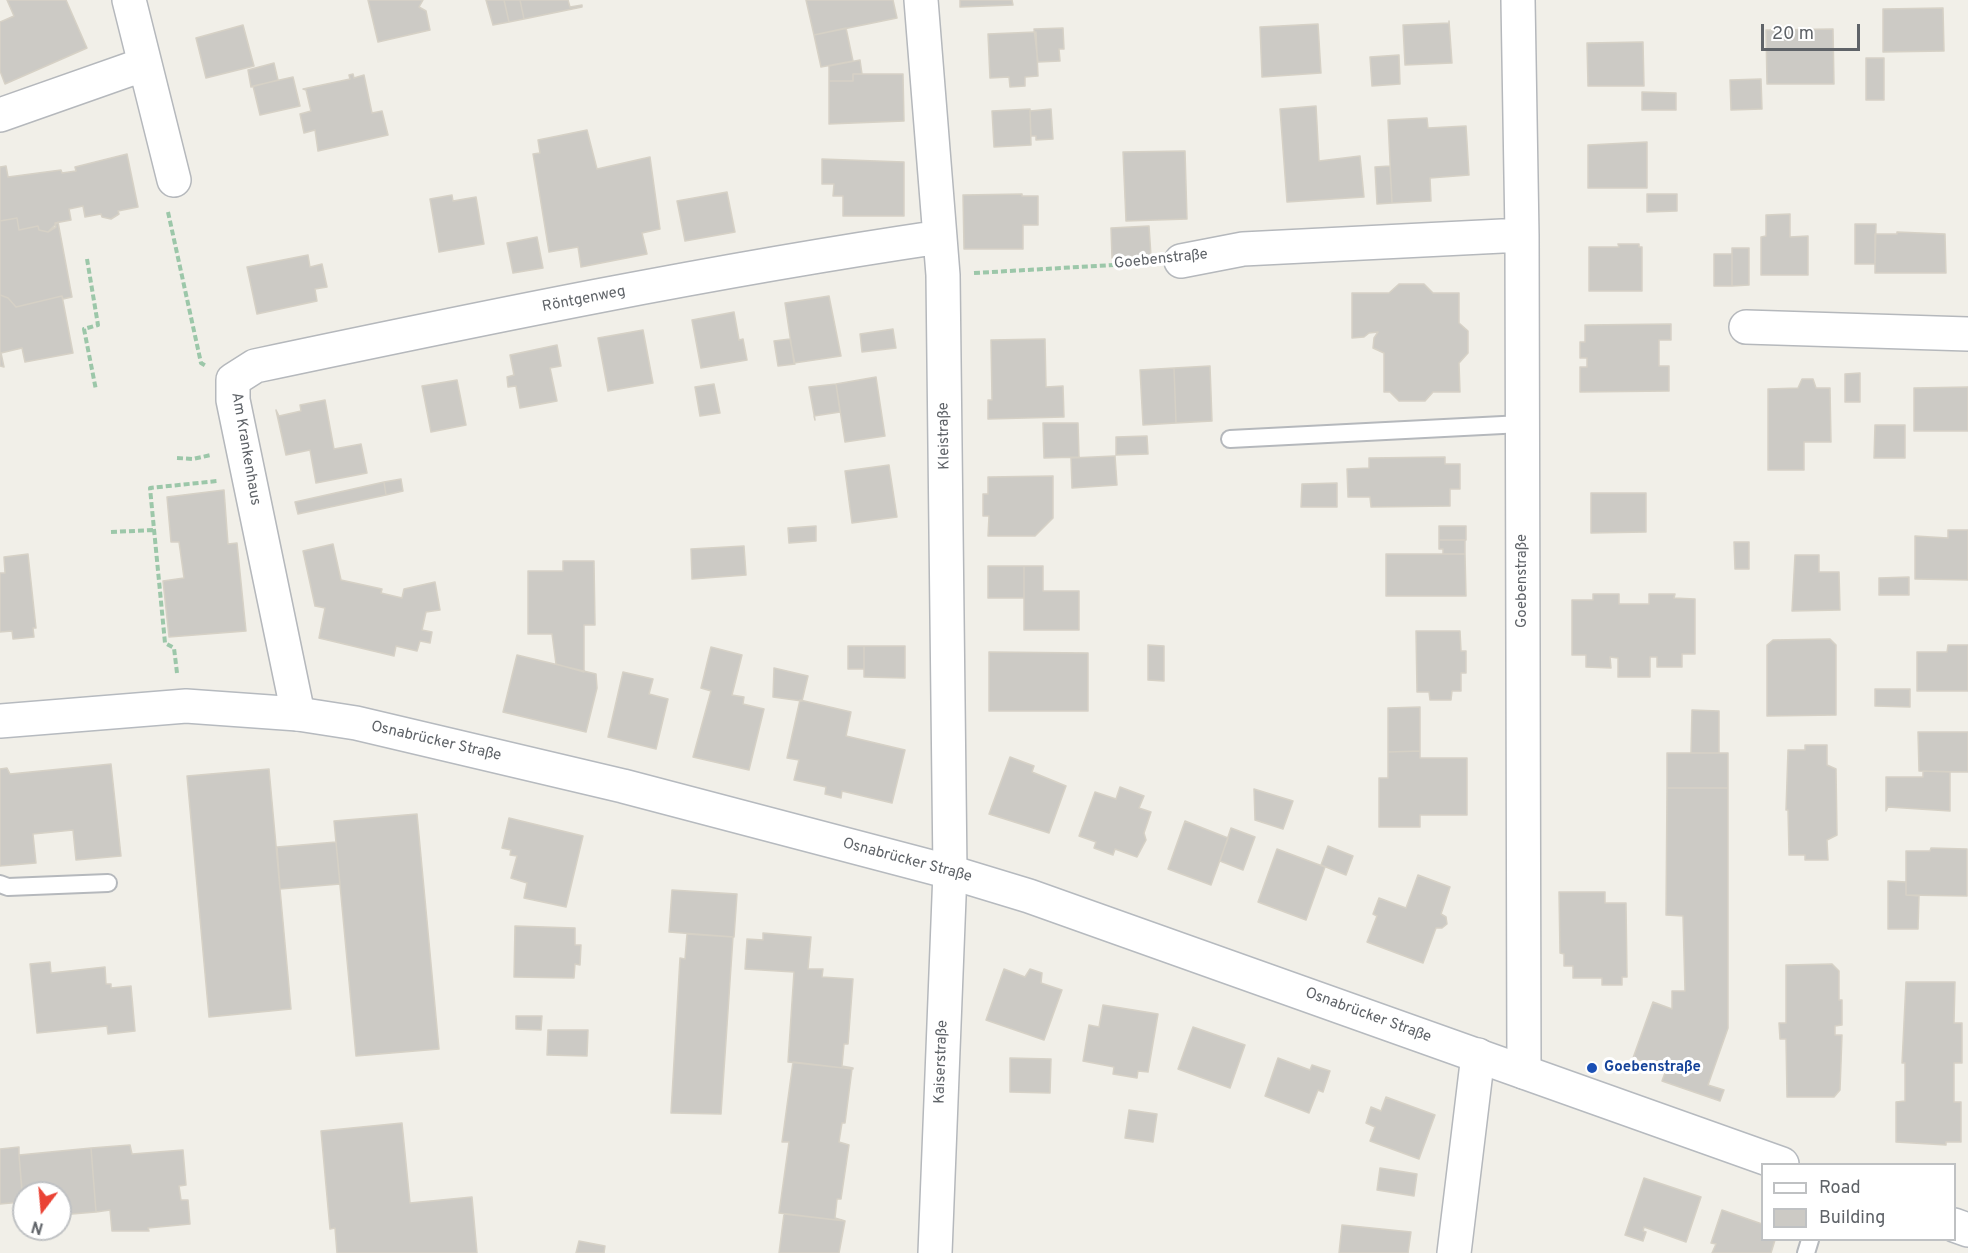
<!DOCTYPE html>
<meta charset="utf-8">
<style>
body{margin:0}
#map{position:relative;width:1968px;height:1253px;overflow:hidden;background:#f1efe8;font-family:Overpass,sans-serif}
canvas{display:block}
.legend{position:absolute;left:1761px;top:1163px;width:195px;height:78px;box-sizing:border-box;background:#fff;border:2px solid #bfc1c3;margin:0;padding:8px 10px;list-style:none;font-size:18px;color:#5f6368}
.legend li{display:flex;align-items:center;gap:12px;height:30px}
.legend b{width:30px;border:2px solid #bfc1c3}
.north{position:absolute;left:12px;top:1181px;width:60px;height:60px;box-sizing:border-box;background:#fff;border:2px solid #bfc1c3;border-radius:50%;rotate:196deg;font-size:16px;font-weight:700;line-height:24px;text-align:center;color:#5f6368}
.north::after{content:'';display:block;margin:auto;width:21px;height:27px;background:#ea4335;clip-path:polygon(50% 0,100% 100%,50% 72%,0 100%)}
.scale{position:absolute;left:1761px;top:24px;width:99px;height:27px;box-sizing:border-box;border:3px solid #5f6368;border-top:0;padding-left:8px;font-size:18px;line-height:21px;white-space:nowrap;color:#5f6368;-webkit-text-stroke:4px #fff;paint-order:stroke}
</style>
<div id="map">
<canvas width="1968" height="1253"></canvas>
<ul class="legend">
<li><b style="height:8px;background:#fff"></b>Road</li>
<li><b style="height:16px;background:#cccac5"></b>Building</li>
</ul>
<div class="north">N</div>
<div class="scale">20 m</div>
</div>
<script>
const context = document.querySelector('canvas').getContext('2d');
context.lineJoin = 'round';
function fill(path, color) { context.fillStyle = color; context.fill(path, 'evenodd'); }
function trace(path, color, width, dash) { context.strokeStyle = color; context.lineWidth = width; context.lineCap = dash ? 'butt' : 'round'; context.setLineDash(dash || []); context.stroke(path); }
function drawText(font, color, halo, rows, align = 'center') {
  context.font = font + ' Overpass,sans-serif'; context.lineWidth = 6; context.setLineDash([]); context.textBaseline = 'middle'; context.strokeStyle = halo; context.fillStyle = color; for (const [text, x, y, turn = 0] of rows) {
    context.save(); context.translate(x, y); context.rotate((+turn || 0) * Math.PI / 180); context.textAlign = isNaN(turn) ? turn : align; if (halo) context.strokeText(text, 0, 0); context.fillText(text, 0, 0); context.restore();
  }
}
const building = new Path2D(`
 M7,0H66L87,48L5,84L0,71V22L14,16Z
 M368,0H423L419,7L426,11L430,30L378,42Z
 M486,0H504L509,22L493,25Z
 M504,0H520L524,19L509,22Z
 M520,0H568L570,7L582,5V7L524,19Z
 M806,0H893L897,18L814,35Z
 M960,0H1012L1013,5L960,7Z
 M1943,8L1944,51L1883,52V9Z
 M1449,21L1452,63L1405,65L1403,25L1449,23Z
 M1318,24L1321,73L1262,77L1260,27Z
 M243,25L254,66L206,78L196,38Z
 M846,28L853,61L821,67L814,35Z
 M1063,28L1064,49H1059L1060,61L1038,62L1034,29Z
 M1833,29L1834,84H1767L1766,30Z
 M1036,32L1038,76L1025,77V86L1010,87L1009,77L990,78L988,34Z
 M1643,42L1644,86H1588L1587,43Z
 M1399,55L1400,84L1372,86L1370,57Z
 M1866,58H1884V100H1866Z
 M860,60L862,74H853V81H829V66Z
 M274,63L278,80L251,87L248,70Z
 M353,74L354,78L364,75L372,113L382,111L388,135L318,151L315,130L304,133L300,114L311,111L306,90L303,89L350,79L349,75Z
 M853,74H903L904,121L829,124V81H853Z
 M293,77L300,106L260,115L253,86Z
 M1761,79L1762,109L1731,110L1730,80Z
 M1642,92L1676,93V110H1642Z
 M1316,106L1319,161L1360,156L1364,197L1287,202L1280,109Z
 M1030,109L1031,145L994,147L992,111Z
 M1051,109L1053,139L1036,140V136H1031L1030,111Z
 M1427,118L1428,128L1466,126L1469,175L1430,178L1431,201L1392,203L1388,120Z
 M587,130L597,169L650,157L660,229L642,233L647,254L581,267L578,247L549,252L533,154L540,153L538,140Z
 M1647,142V188H1588V145Z
 M1185,151L1187,219L1126,221L1123,152Z
 M127,154L138,207L118,211L119,214L111,219L102,217L101,214L85,217L83,206L69,209L71,220L55,223L56,227L48,232L39,230L38,226L19,230L17,218L0,221V167L6,166L8,177L61,170L62,173L76,171L75,167Z
 M822,159L904,162V216H843V196H833L834,184H822Z
 M1390,166L1392,203L1377,204L1375,167Z
 M727,192L735,232L685,241L677,201Z
 M1022,194V196H1038V225H1023V249H964L963,195Z
 M1647,194H1677V211L1647,212Z
 M452,195L453,201L476,197L484,244L439,252L430,199Z
 M1790,214V237L1808,236V275H1761V237L1766,236V215Z
 M17,218L19,230L38,226L39,230L48,232L58,222L72,297L63,299L62,296L16,307L8,298L0,295V221Z
 M1855,224H1876L1875,264H1855Z
 M1149,226L1151,256L1112,258L1111,228Z
 M1897,232L1945,234L1946,273H1875V234H1897Z
 M537,237L543,268L513,273L507,243Z
 M1618,244H1639V247H1642V291H1589V247H1619Z
 M1732,248H1749V285L1732,286Z
 M1714,254H1732V286H1714Z
 M308,255L310,267L322,264L327,287L315,289L317,301L257,314L247,267Z
 M1399,284H1424L1433,293H1459V323L1468,331V353L1459,363L1460,392H1433L1425,401H1399L1390,392H1384V353L1373,348L1374,338L1378,332L1369,333L1364,337L1352,338V293H1389Z
 M0,295L8,298L16,307L62,296L73,353L25,362L22,348L1,353L4,367L0,366Z
 M829,296L841,356L794,363L785,303Z
 M734,312L739,340L743,339L747,360L701,368L692,320Z
 M1671,324V340H1659V366H1669V391L1580,392V367H1587V358H1580V342H1585V325Z
 M893,329L896,348L862,352L860,334Z
 M643,330L653,383L608,391L598,338Z
 M790,339L795,364L778,366L774,341Z
 M1045,339L1046,387L1063,386L1064,417L988,419V400H992L991,340Z
 M557,345L561,366L550,368L557,401L520,408L516,386L508,387L507,377L514,375L510,355Z
 M1210,366L1212,421L1176,423L1174,368Z
 M1174,368L1176,423L1143,425L1140,370Z
 M1860,373V402H1845V374Z
 M876,377L885,436L845,442L836,384Z
 M1802,379H1813L1816,388H1830L1831,442H1804V470H1768V389L1798,388Z
 M457,380L466,425L431,432L422,386Z
 M714,384L720,413L700,416L695,387Z
 M836,384L840,412L814,416L815,420L809,387Z
 M1968,387V431H1914V388Z
 M325,400L334,449L361,444L367,473L316,483L310,450L286,455L276,410L279,416L301,411L300,405Z
 M1043,423H1078L1079,457L1044,458Z
 M1875,425H1905V458H1874Z
 M1147,436L1148,454L1116,455V437Z
 M1115,456L1117,485L1072,488L1071,458Z
 M1445,457V464H1460V489H1450V506L1371,507L1370,497H1348L1347,469L1369,468V458Z
 M889,465L897,517L852,523L845,471Z
 M1053,476V518L1035,536H988L989,516H983V494H988V477Z
 M401,479L403,491L386,495L384,482Z
 M384,482L386,495L298,514L295,502Z
 M1337,483V507H1301L1302,484Z
 M224,490L228,544L237,543L246,631L169,637L163,581L184,578L179,542H171L167,497Z
 M1591,493H1646V532L1591,533Z
 M816,526V541L789,543L788,528Z
 M1439,526H1466V540H1439Z
 M1948,530H1968V580L1915,579V536L1948,538Z
 M1439,540H1465V554H1443V549H1439Z
 M1734,542H1749V569H1735Z
 M333,544L341,580L382,589L381,593L402,598L404,589L435,582L440,610L426,612L422,630L432,632L430,643L420,641L417,651L396,646L394,656L319,638L325,608L315,606L303,551Z
 M744,546L746,575L692,579L691,549Z
 M28,554L36,628H33L34,637L13,639L12,631L0,632V573H5L4,557Z
 M1386,554H1465L1466,596H1386Z
 M1795,555H1819V572H1839L1840,610L1792,611Z
 M563,561H594L595,625H584V672L556,664L552,634H528V571H563Z
 M988,566H1024V598H988Z
 M1024,566H1043V591H1079V630H1024Z
 M1909,577V595H1879V578Z
 M1593,594H1619V604H1649V594H1675L1674,598L1695,599V654H1682V667H1657V657H1650V677H1618V658L1610,657L1611,668L1586,667V655H1572V600H1593Z
 M1416,631H1460L1461,651H1466V673H1461V691H1452L1451,700H1430L1429,692H1417Z
 M1830,639L1836,645V715L1767,716V645L1773,640Z
 M1148,645L1164,646V681L1148,680Z
 M1948,645H1968V691H1917V652H1947Z
 M848,646H864V669H848Z
 M864,646H905V678L864,677Z
 M711,647L742,655L732,695L744,697L743,704L764,709L749,770L693,757L711,691L701,688Z
 M989,652L1088,653V711H989Z
 M517,655L596,674L597,688L586,732L503,712Z
 M774,668L808,676L802,701L773,697Z
 M623,672L653,679L649,694L668,699L656,749L608,737Z
 M1875,689H1910V707L1875,706Z
 M800,700L851,712L846,736L905,750L892,803L842,791L841,798L825,794L826,787L794,780L799,760L787,758Z
 M1420,707V751L1388,752V708Z
 M1692,710L1719,711V753H1691Z
 M1918,732H1968V772L1919,771Z
 M1805,745H1827V765L1836,769L1837,835L1827,840L1828,860H1805V855H1789L1788,810H1786L1788,750H1805Z
 M1420,751V758H1467V815H1420V827H1379V778H1388V752Z
 M1667,753H1728V788H1667Z
 M1010,757L1034,766L1032,772L1066,786L1049,833L989,814Z
 M111,764L121,856L76,860L73,830L33,834L36,863L0,866V769L7,768L10,774Z
 M269,769L291,1009L209,1017L187,776Z
 M1923,771L1950,772V811L1888,807L1886,811V777H1923Z
 M1120,787L1144,796L1139,808L1151,812L1144,833L1146,840L1137,857L1115,849L1113,855L1094,848L1096,842L1079,836L1095,792L1116,799Z
 M1667,788H1728V1028L1708,1085L1724,1090L1720,1101L1662,1081L1666,1070L1633,1058L1653,1002L1672,1009V991H1685L1683,916L1666,915Z
 M1254,789L1293,801L1283,829L1255,820Z
 M417,814L439,1049L356,1056L334,821Z
 M509,818L583,836L566,907L524,898L527,883L511,878L517,856L510,855L511,850L502,848Z
 M1185,821L1228,838L1211,885L1168,869Z
 M1231,828L1255,837L1243,870L1220,861Z
 M336,842L340,884L280,889L277,847Z
 M1328,846L1353,856L1346,875L1321,865Z
 M1931,848L1967,849V896L1906,895V851H1930Z
 M1277,849L1325,867L1306,920L1258,902Z
 M1418,875L1450,887L1441,914L1446,917L1447,924L1442,928H1436L1423,963L1367,942L1377,916L1373,914L1379,898L1406,908Z
 M1888,881L1906,882V895L1919,896L1918,929H1888Z
 M672,890L737,894L734,937L669,932Z
 M1559,892H1605V903H1626L1627,977H1622V985H1602V978H1573V966H1564V954L1560,953Z
 M515,926L575,928V945H581L580,965L575,964L574,978L514,977Z
 M763,933L811,937L808,969H823L822,977L853,979L848,1044H844L842,1066L853,1068V1069L788,1062L794,972L745,969L747,939L763,940Z
 M687,934L733,937L721,1114L671,1113L680,958L685,959Z
 M50,962L51,973L105,967L106,984H111V988L131,986L135,1031L108,1034L107,1026L37,1033L30,964Z
 M1832,964L1839,971V1000H1842V1025L1835,1026V1035H1842L1840,1090L1834,1097H1787L1786,1039H1780L1779,1023H1786V965Z
 M1004,969L1025,977L1030,969L1042,973L1041,983L1062,990L1044,1040L986,1020Z
 M1906,982H1955L1954,1023H1962V1063H1954V1102H1961V1142H1946V1145L1896,1142V1102L1905,1101V1063H1902Z
 M1103,1005L1158,1014L1148,1072L1138,1071L1137,1078L1113,1074L1114,1067L1083,1061L1089,1025L1099,1027Z
 M516,1016H542L541,1030L516,1029Z
 M1193,1027L1245,1045L1230,1088L1178,1069Z
 M548,1030H588L587,1056L547,1055Z
 M1010,1058L1051,1059L1050,1093L1010,1092Z
 M1278,1058L1310,1070L1312,1065L1330,1071L1323,1092L1318,1090L1309,1113L1265,1096Z
 M793,1062L852,1069L845,1123H842L839,1142L849,1145L841,1199H837L835,1218L845,1221L779,1213L789,1142H782Z
 M1386,1097L1435,1115L1419,1159L1370,1141L1375,1127L1366,1123L1371,1107L1381,1111Z
 M1129,1110L1157,1114L1153,1142L1125,1138Z
 M402,1123L410,1203L472,1197L477,1253H337L335,1228L330,1229L321,1131Z
 M130,1145L132,1154L183,1150L186,1185L179,1186L181,1200H188L190,1224L148,1228L149,1231H112L110,1210L96,1212L91,1148Z
 M19,1147V1155L24,1213L22,1202L0,1204V1149Z
 M91,1148L96,1212L60,1215V1193H24V1218L19,1155Z
 M1380,1168L1417,1174L1414,1196L1377,1190Z
 M1644,1178L1701,1197L1686,1242L1644,1227L1643,1231L1646,1232L1643,1241L1625,1235Z
 M1722,1210L1762,1224V1240H1775L1771,1253H1712L1716,1244L1711,1243Z
 M784,1214L845,1221L839,1253H779Z
 M1342,1225L1411,1232L1408,1253H1339Z
 M579,1241L605,1246L604,1253H576Z`);
fill(building, '#cccac5');
trace(building, '#d6d1c6', 1.5);
const lane = new Path2D(`
 M1230,439L1522,424
 M0,884L8,887L108,883
 M1806,1253L1810,1240`);
const street = new Path2D(`
 M129,0L174,180
 M921,0L943,275L950,872L935,1253
 M1518,0L1522,235L1524,1072
 M0,115L145,64
 M1181,261L1243,249L1522,235
 M1746,327L1968,334
 M298,714L233,400V380L255,366C482,318 710,271 940,237
 M1454,1253L1478,1055`);
const secondary = new Path2D(`
 M0,721L186,706L298,714L356,723L623,786L950,872L1029,896L1782,1164
 M1954,1225L1968,1230`);
trace(lane, '#b5b8bc', 20);
trace(street, '#b5b8bc', 36);
trace(secondary, '#b6babf', 36);
trace(new Path2D(`
 M168,212L201,363L206,366
 M87,259L98,325L84,329L96,390
 M974,273L1149,263
 M177,458L193,459L211,455
 M111,532L154,530
 M177,673L174,648L165,643L150,488L217,481`), '#9cc7a9', 4, [6, 3]);
trace(lane, '#fff', 16);
trace(street, '#fff', 33);
trace(secondary, '#fff', 33);
for (const [x, y, r, color] of [
 [1592,1068,6,"#1a4fb4"]
]) { const dot = new Path2D(); dot.arc(x, y, r, 0, 2 * Math.PI); context.fillStyle = color; context.fill(dot); trace(dot, '#fff', 2); }
drawText('15px', '#5f6368', '#fff', [
 ["Goebenstraße",1161,260,-6],
 ["Röntgenweg",584,300,-11],
 ["Kleistraße",945,436,-91],
 ["Am Krankenhaus",245,449,80],
 ["Goebenstraße",1523,581,-90],
 ["Osnabrücker Straße",436,742,13],
 ["Osnabrücker Straße",907,861,15],
 ["Osnabrücker Straße",1368,1016,20],
 ["Kaiserstraße",942,1062,-88]
]);
drawText('bold 15px', '#164399', '#fff', [
 ["Goebenstraße",1604,1068]
], 'left');
</script>
